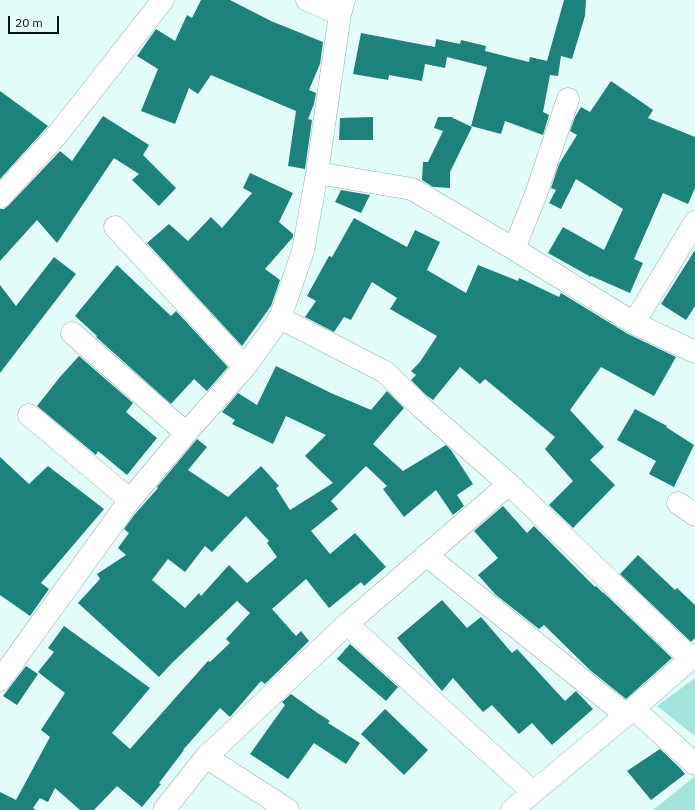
<!DOCTYPE html>
<style>
body{margin:0}
#map{position:relative;width:695px;height:810px;overflow:hidden;background:#e3fefa;font-family:"IBM Plex Sans",sans-serif}
canvas{display:block}
.scale{position:absolute;left:8px;top:16px;width:51px;height:18px;box-sizing:border-box;border:2px solid #081312;border-top:0;padding-left:5px;font-size:12px;line-height:14px;white-space:nowrap;color:#081312;-webkit-text-stroke:3px #e3fefa;paint-order:stroke}
</style>
<div id="map">
<canvas width="695" height="810"></canvas>
<div class="scale">20 m</div>
</div>
<script>
const context = document.querySelector('canvas').getContext('2d');
context.lineJoin = 'round';
function fill(path, color) { context.fillStyle = color; context.fill(path, 'evenodd'); }
function trace(path, color, width, dash) { context.strokeStyle = color; context.lineWidth = width; context.lineCap = dash ? 'butt' : 'round'; context.setLineDash(dash || []); context.stroke(path); }
fill(new Path2D(`
 M695,678V736L657,706Z
 M695,776V810H653Z`), '#a3e4dd');
fill(new Path2D(`
 M201,0H230L271,21L323,42L320,64L309,90L316,93L314,104L308,119L312,120L305,169L288,166L296,111L211,75L198,94L189,88L175,124L141,111L158,69L137,56L156,29L175,41L187,15L192,18Z
 M564,0H586L585,16L572,59L561,56L558,76L550,75L543,112L549,115L543,135L505,121L501,134L471,126L487,67L447,57L445,68L425,64L422,81L389,75L388,80L353,74L361,33L435,47L436,39L460,44L461,40L486,46L485,51L529,62L530,57L547,61Z
 M611,81L653,110L648,118L695,137V188L688,204L663,193L634,259L643,263L630,293L591,276V277L548,253L563,227L604,250L623,209L576,179L561,209L549,203L556,190L551,188L559,164L577,135L570,131L575,117L581,107L590,112Z
 M0,91L48,126L0,179Z
 M103,116L149,145L143,155L176,188L159,206L132,180L139,174L114,158L57,243L37,220L0,261V209H4L9,205L60,151L72,161Z
 M373,117V140H339L340,118Z
 M438,117H451L472,127L450,172V188L433,187L422,180L423,162H428L443,131L434,128Z
 M250,173L293,193L279,222L293,234V237L265,269L280,280L271,306L242,346L147,243L169,224L188,241L211,217L222,228L252,193L243,188Z
 M341,190L370,195L361,213L335,202Z
 M354,218L407,247L415,230L440,242L427,270L466,293L478,265L518,281L519,278L559,297L561,293L628,334L676,357L654,396L601,367L570,410L604,447L590,460L615,485L573,528L549,505L573,481L545,449L555,437L485,379L480,384L460,367L433,400L426,395L411,380L416,375L411,371L420,362L437,336L390,309L397,298L372,282L351,320L344,317L334,332L305,317L316,301L307,296L329,256L332,257Z
 M695,250V306L686,320L661,304Z
 M54,257L76,274L0,373V285L16,306Z
 M117,265L171,316L176,311L228,367L207,391L194,379L171,404L96,337L97,336L75,316Z
 M79,356L133,403L126,412L157,438L127,475L98,451L96,455L37,406L60,377Z
 M276,366L331,393L371,410L387,391L404,408L373,444L403,471L446,445L451,450L473,484L457,495L464,506L453,515L436,490L404,517L383,489L387,486L366,466L331,501L338,509L311,531L330,554L355,533L386,567L364,586L361,582L329,608L306,579L272,609L296,636L301,631L309,641L265,684L261,681L230,717L220,708L183,750H184L159,783L161,784L142,807L117,786L94,810H80L55,788L48,802L40,798L33,808L36,810H0V792L16,800L50,737L41,730L65,693L38,672L54,652L48,648L64,626L150,688L112,733L130,749L208,661L210,662L230,643L226,639L250,613L237,601L172,663L159,677L78,603L100,579L97,574L126,555L118,548L129,533L124,529L135,514L158,488L157,487L197,439L207,447L188,470L228,497L261,466L279,486L276,488L290,510L333,483L305,456L326,435L286,416L273,444L232,424L235,420L222,412L238,393L257,405ZM246,516L269,541L267,543L277,557L247,583L229,565L201,596L199,593L185,608L152,580L168,559L185,572L205,546L212,552Z
 M635,409L667,426L666,427L694,445L674,487L649,474L656,461L617,440Z
 M0,457L29,484L48,466L104,509L41,583L49,589L30,616L0,595Z
 M503,506L527,533L534,526L595,587L596,586L603,593V592L672,658L626,699L591,671L544,625L539,629L496,595L478,575L498,558L474,531Z
 M638,555L675,590L677,588L695,605V638L691,642L620,574Z
 M442,600L467,628L481,617L512,653L517,649L565,701L576,691L593,709L552,745L532,723L519,734L492,705L483,712L453,678L442,691L397,638Z
 M350,644L398,687L386,701L337,659Z
 M26,666L38,674L17,705L3,696Z
 M291,694L316,712L330,721L328,723L360,743L346,764L314,743L288,779L250,754L285,705L282,702Z
 M385,709L428,750L404,775L361,734Z
 M660,749L680,768L685,774L651,800L627,771Z`), '#1d827b');
const minor = new Path2D(`
 M307,0L340,14
 M317,173L412,189L514,249L634,323L695,352
 M0,197L57,135L163,0
 M115,227L245,367
 M514,249L536,194L568,99
 M280,318L385,372L422,408L509,484L691,659
 M634,323L695,222
 M72,333L186,433
 M29,415L130,500
 M678,503L695,515
 M426,555L626,715
 M347,624L533,792
 M0,680L130,500L186,433L245,367L280,318L303,251L317,173L340,14L344,0
 M634,709L695,764
 M206,757L288,810
 M164,810L206,757L347,624L509,484
 M512,810L626,715L695,655`);
trace(minor, '#90b0ac', 23);
trace(minor, '#fff', 22);
</script>
